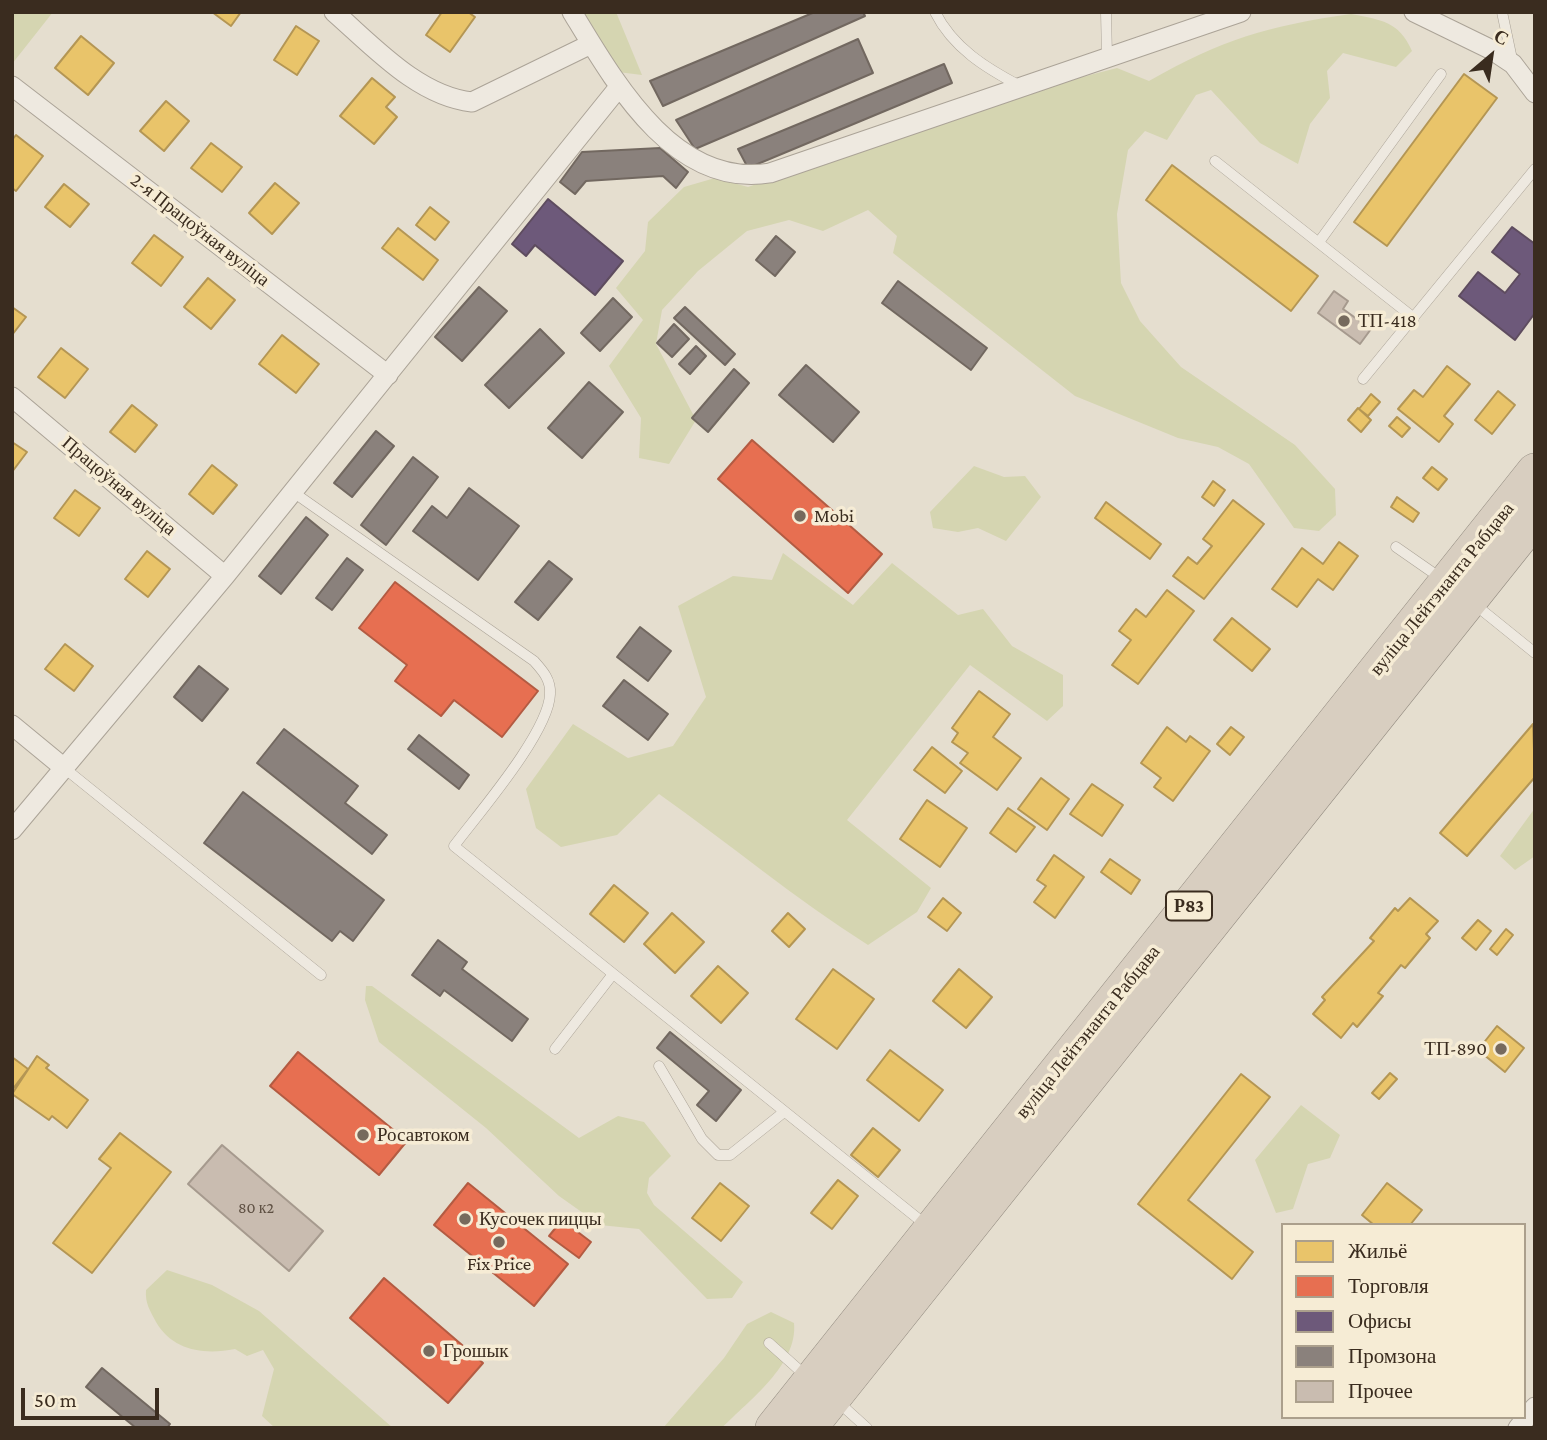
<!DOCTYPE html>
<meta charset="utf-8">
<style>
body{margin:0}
#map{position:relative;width:1547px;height:1440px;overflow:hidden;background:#e5decf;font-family:"Crimson Pro",serif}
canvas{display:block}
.frame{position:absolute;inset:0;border:14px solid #3a2c1f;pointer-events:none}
.legend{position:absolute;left:1281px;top:1223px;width:245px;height:196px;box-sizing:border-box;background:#f6ecd5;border:2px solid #ab9f8c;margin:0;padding:9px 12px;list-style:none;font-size:21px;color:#3a2c1f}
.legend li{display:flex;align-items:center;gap:14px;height:35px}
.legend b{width:35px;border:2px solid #ab9f8c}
.north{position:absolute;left:1456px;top:21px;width:70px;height:70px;-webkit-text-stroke:5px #f6ecd5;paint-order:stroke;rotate:29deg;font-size:19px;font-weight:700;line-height:28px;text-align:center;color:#3a2c1f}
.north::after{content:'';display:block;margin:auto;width:24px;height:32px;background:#3a2c1f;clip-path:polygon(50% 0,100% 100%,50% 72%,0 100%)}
.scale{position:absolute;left:21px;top:1388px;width:138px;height:32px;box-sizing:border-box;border:4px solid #3a2c1f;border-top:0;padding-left:9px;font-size:21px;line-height:24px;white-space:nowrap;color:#3a2c1f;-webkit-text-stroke:5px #f6ecd5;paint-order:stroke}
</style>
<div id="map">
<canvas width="1547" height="1440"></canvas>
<div class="frame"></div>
<ul class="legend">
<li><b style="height:19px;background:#e9c46a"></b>Жильё</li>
<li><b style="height:19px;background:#e76f51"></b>Торговля</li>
<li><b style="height:19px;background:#6d597a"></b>Офисы</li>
<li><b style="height:19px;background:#8a817c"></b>Промзона</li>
<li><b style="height:19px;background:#c9bcb0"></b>Прочее</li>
</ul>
<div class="north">С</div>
<div class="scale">50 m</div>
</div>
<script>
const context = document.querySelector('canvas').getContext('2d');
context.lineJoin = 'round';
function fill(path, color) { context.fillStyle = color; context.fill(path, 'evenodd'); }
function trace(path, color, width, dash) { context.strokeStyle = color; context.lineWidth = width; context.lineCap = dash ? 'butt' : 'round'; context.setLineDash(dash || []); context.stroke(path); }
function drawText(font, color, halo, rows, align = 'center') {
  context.font = font + ' "Crimson Pro",serif'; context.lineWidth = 7; context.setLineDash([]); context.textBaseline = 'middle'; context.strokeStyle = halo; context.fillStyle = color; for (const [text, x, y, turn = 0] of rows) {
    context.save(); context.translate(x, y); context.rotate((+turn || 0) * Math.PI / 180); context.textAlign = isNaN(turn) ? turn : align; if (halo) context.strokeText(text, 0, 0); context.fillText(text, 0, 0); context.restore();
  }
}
fill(new Path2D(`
 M12,12H53L12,64Z
 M584,12H616L642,75L618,72Z
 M1351,14C1381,20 1399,21 1412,51L1396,67L1343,53L1327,71L1330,98L1310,124L1298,164L1260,143L1211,90L1196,95L1167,140L1145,131L1128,150L1117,214L1121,283L1140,321L1181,367L1295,445L1335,489L1336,515L1319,531L1294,528L1249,464L1218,447L1178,438L1075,396L893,253L897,236L868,210L823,231L789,220L747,231L698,271L662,310L656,344L696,420L669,464L639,458L641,418L609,366L643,320L616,288L645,251L648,222L684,187L715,178L748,187L1008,96L1117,68L1149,81C1223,39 1267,26 1351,14Z
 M974,466L1004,477L1025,476L1041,497L1006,541L978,528L958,532L933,528L930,512Z
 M783,553L853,605L892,563L958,615L983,609L1012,646L1063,675V706L1047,721L970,665L847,820L931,888L917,912L868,945C795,899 730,844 659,794L617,835L561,847L536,828L526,789L573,724L628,758L673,746L706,697L678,606L733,576L772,580Z
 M1535,808V856L1515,870L1500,856Z
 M366,986H372L579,1138L618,1116L644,1122L671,1156L649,1178L647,1193L654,1205L743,1282L732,1298L707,1299L639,1229L600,1225L559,1196L486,1128L379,1042L365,1000Z
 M1301,1105L1340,1135L1330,1158L1308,1164L1293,1209L1276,1213L1255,1160Z
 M167,1270L212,1285L259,1311L393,1428H275L262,1416L274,1369L263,1350L247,1356L235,1349C204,1355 173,1351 156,1322C150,1310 145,1304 146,1290Z
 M771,1312L794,1323C798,1365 749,1400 722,1428H663L724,1358L747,1324Z`), '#d5d5b1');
const homes = new Path2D(`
 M212,12H241L231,26Z
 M442,12H468L475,17L450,52L426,35Z
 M296,26L319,41L297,75L274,60Z
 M81,36L114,63L88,95L55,68Z
 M1464,74L1497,98L1387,246L1354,222Z
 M372,78L395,97L386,107L397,117L374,144L340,116Z
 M166,101L189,121L164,151L140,131Z
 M16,135L43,156L16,191L12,188V140Z
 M211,143L242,167L222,192L191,168Z
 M1172,165L1318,276L1291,311L1146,200Z
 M275,183L299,203L272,234L249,213Z
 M64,184L89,204L70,227L45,207Z
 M430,207L449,222L435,240L416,225Z
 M398,228L438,260L423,280L382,248Z
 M154,235L183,257L161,286L132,263Z
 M208,278L235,300L211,329L184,307Z
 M12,307L26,317L12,335Z
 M282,335L319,364L296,393L259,364Z
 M61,348L88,369L65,398L38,377Z
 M1447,366L1470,384L1444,416L1453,424L1439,442L1398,409L1414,390L1423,397Z
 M1498,391L1515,405L1492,434L1475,420Z
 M1371,394L1380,402L1368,416L1359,409Z
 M132,405L157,425L135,452L110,432Z
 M1358,408L1371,420L1361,432L1348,420Z
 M1397,417L1410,428L1402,437L1389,426Z
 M12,442L27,452L12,472Z
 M212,465L237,485L213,514L189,494Z
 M1432,467L1447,479L1438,490L1423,478Z
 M1213,481L1225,490L1214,506L1202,497Z
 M75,490L100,508L79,536L54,518Z
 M1397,497L1419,513L1413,522L1391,507Z
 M1233,500L1264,524L1204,599L1173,576L1188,557L1197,564L1212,546L1203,539Z
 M1106,502L1161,544L1150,559L1095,518Z
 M1339,542L1358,556L1333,590L1318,579L1297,607L1272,589L1302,548L1323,564Z
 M147,551L170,569L148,597L125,579Z
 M1167,590L1194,611L1138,684L1112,665L1131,640L1119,631L1136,609L1146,617Z
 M1232,618L1270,649L1252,671L1214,640Z
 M65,644L93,666L74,691L45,669Z
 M979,691L1010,714L993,737L1021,758L997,790L960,763L968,753L952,742L958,733L952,728Z
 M1533,724L1535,777L1467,856L1440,833Z
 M1167,727L1186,742L1190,736L1210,751L1173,801L1154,787L1161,778L1141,763Z
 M1231,727L1244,737L1230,755L1217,744Z
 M932,747L962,771L945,793L914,770Z
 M1041,778L1069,799L1047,830L1018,809Z
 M1092,784L1123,805L1102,836L1070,814Z
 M927,800L967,828L940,867L900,839Z
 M1008,808L1035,827L1016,852L990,833Z
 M1054,855L1084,877L1055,918L1034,902L1046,886L1037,880Z
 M1110,859L1140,880L1131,894L1101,872Z
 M614,885L648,913L624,942L590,914Z
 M943,898L961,913L947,931L928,917Z
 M1410,898L1438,921L1426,934L1430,938L1405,968L1401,965L1378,993L1383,996L1357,1027L1353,1023L1341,1038L1313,1014L1325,1000L1322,997L1374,941L1370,938L1395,908L1398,911Z
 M672,913L704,942L675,973L644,944Z
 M788,913L805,929L789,947L772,931Z
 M1478,920L1491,931L1476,950L1462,938Z
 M1506,929L1513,935L1497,955L1490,949Z
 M718,966L748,993L721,1023L691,996Z
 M833,969L874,999L837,1049L796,1019Z
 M959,969L992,997L966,1028L933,1001Z
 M1497,1026L1524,1048L1505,1072L1478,1050Z
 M890,1050L943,1090L919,1121L867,1080Z
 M37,1056L49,1065L46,1068L88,1100L67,1128L52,1116L49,1120L12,1094Z
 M12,1057L28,1069L12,1090Z
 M1390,1073L1397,1079L1379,1099L1372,1093Z
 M1241,1074L1270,1097L1188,1200L1253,1252L1232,1279L1138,1204Z
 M873,1128L900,1150L878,1177L851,1155Z
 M120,1133L171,1172L92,1273L53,1243L111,1168L99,1159Z
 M838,1180L858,1196L832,1229L811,1213Z
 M720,1183L749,1206L721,1241L692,1218Z
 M1387,1183L1422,1210L1410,1225H1374L1362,1215Z`);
fill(homes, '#e9c46a');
trace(homes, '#b49654', 2);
const shops = new Path2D(`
 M752,440L882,554L848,593L718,479Z
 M395,582L538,691L502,737L454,700L441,716L395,681L407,665L359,628Z
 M298,1052L407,1141L379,1175L270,1086Z
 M468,1183L568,1264L534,1306L434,1225Z
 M562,1220L591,1242L579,1258L549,1236Z
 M384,1278L483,1363L448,1403L350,1318Z`);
fill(shops, '#e76f51');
trace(shops, '#b35b42', 2);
const offices = new Path2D(`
 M548,199L623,261L595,295L535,245L526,256L512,244Z
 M1512,227L1535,244V313L1515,340L1459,296L1478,272L1505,293L1520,274L1492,252Z`);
fill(offices, '#6d597a');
trace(offices, '#5e4c5f', 2);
const industry = new Path2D(`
 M815,12H863L865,16L663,106L650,81Z
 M858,39L873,73L695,149L676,120Z
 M944,64L952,83L748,168L738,149Z
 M660,148L688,172L676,188L663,176L586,181L575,194L560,182L582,152Z
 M776,236L795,252L775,276L756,260Z
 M898,281L987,348L971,370L882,303Z
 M479,287L507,311L462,361L435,337Z
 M613,298L632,317L600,351L581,333Z
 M685,307L735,354L725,365L674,318Z
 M674,324L689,339L672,357L657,343Z
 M540,329L564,353L509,408L485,385Z
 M696,346L706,356L690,374L679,364Z
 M806,365L859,412L833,442L779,395Z
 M734,369L749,383L708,432L692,418Z
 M589,382L623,412L582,458L548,428Z
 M376,431L394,446L352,497L334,483Z
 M413,457L438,477L386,545L361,525Z
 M469,488L519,526L478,580L413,531L432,506L447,518Z
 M306,517L328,535L281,594L259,576Z
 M347,558L363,570L332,610L316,598Z
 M549,561L572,579L538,620L515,602Z
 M640,627L671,651L648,681L617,657Z
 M199,666L228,689L202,721L174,697Z
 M624,680L668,714L648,740L603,706Z
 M284,729L358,786L345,803L387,835L372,854L257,763Z
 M419,735L469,775L459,789L408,749Z
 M243,792L384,900L353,941L340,931L332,941L204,843Z
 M438,940L467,962L462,969L528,1019L512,1041L444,990L440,996L412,975Z
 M670,1032L741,1090L716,1121L697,1105L709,1091L657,1048Z
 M102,1368L170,1424L167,1428H136L86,1387Z`);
fill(industry, '#8a817c');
trace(industry, '#726860', 2);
const building = new Path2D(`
 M1334,291L1348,301L1343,309L1371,329L1360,344L1318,313Z
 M222,1145L323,1231L289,1271L188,1184Z`);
fill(building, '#c9bcb0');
trace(building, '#a69a8e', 2);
const lane = new Path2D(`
 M935,12C953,48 986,68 1020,86
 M1106,12L1107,57
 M1502,12L1513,64
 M1215,161L1414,318
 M1319,242L1441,74
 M1363,379L1535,169
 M293,492L534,661C543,671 551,680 550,694C549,732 478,814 454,846L926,1225
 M1396,547L1442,579
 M1473,603L1535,653
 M63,767L321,975
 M555,1049L613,974
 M659,1066L702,1139L718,1155H730L784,1112
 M769,1343L806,1376
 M836,1400L867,1428`);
const street = new Path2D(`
 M334,12C374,47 418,96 472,102L591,44
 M572,12C614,81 674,189 770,173L1241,12
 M1414,12L1492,50L1513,64L1535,93
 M12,86L388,375
 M12,397L225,576
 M12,725L63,767
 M12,830L225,576L619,87
 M1518,1428L1535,1407`);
const highway = new Path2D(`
 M774,1428L1535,472
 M808,1428L1535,517`);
trace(lane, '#aba397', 11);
trace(street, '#aba397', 21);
trace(highway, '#90897e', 38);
trace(lane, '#eee9e0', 10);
trace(street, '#eee9e0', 19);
trace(highway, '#d8cec0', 37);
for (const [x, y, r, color] of [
 [1344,321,7,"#766a5d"],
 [800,516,7,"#766a5d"],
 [1501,1049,7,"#766a5d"],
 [363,1135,7,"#766a5d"],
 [465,1219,7,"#766a5d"],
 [499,1242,7,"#766a5d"],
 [429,1351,7,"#766a5d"]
]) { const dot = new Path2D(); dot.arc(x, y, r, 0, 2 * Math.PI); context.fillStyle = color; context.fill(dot); trace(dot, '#f6ecd5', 2.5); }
drawText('16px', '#5e5043', null, [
 ["80 к2",256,1208]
]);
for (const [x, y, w] of [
 [1189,906,46]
]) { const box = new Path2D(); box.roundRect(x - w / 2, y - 14.5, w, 29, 5); context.fillStyle = '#f6ecd5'; context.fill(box); trace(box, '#3a2c1f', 2); }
drawText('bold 18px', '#3a2c1f', null, [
 ["Р83",1189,906]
]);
drawText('19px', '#3a2c1f', '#f6ecd5', [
 ["2-я Працоўная вуліца",200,230,38],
 ["Працоўная вуліца",119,486,40],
 ["вуліца Лейтэнанта Рабцава",1442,589,-51],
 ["вуліца Лейтэнанта Рабцава",1088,1032,-51]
]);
drawText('19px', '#3a2c1f', '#f6ecd5', [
 ["ТП-418",1358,321],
 ["Mobi",814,516],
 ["ТП-890",1487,1049,"right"],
 ["Росавтоком",377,1135],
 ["Кусочек пиццы",479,1219],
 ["Fix Price",499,1264,"center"],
 ["Грошык",443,1351]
], 'left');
</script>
